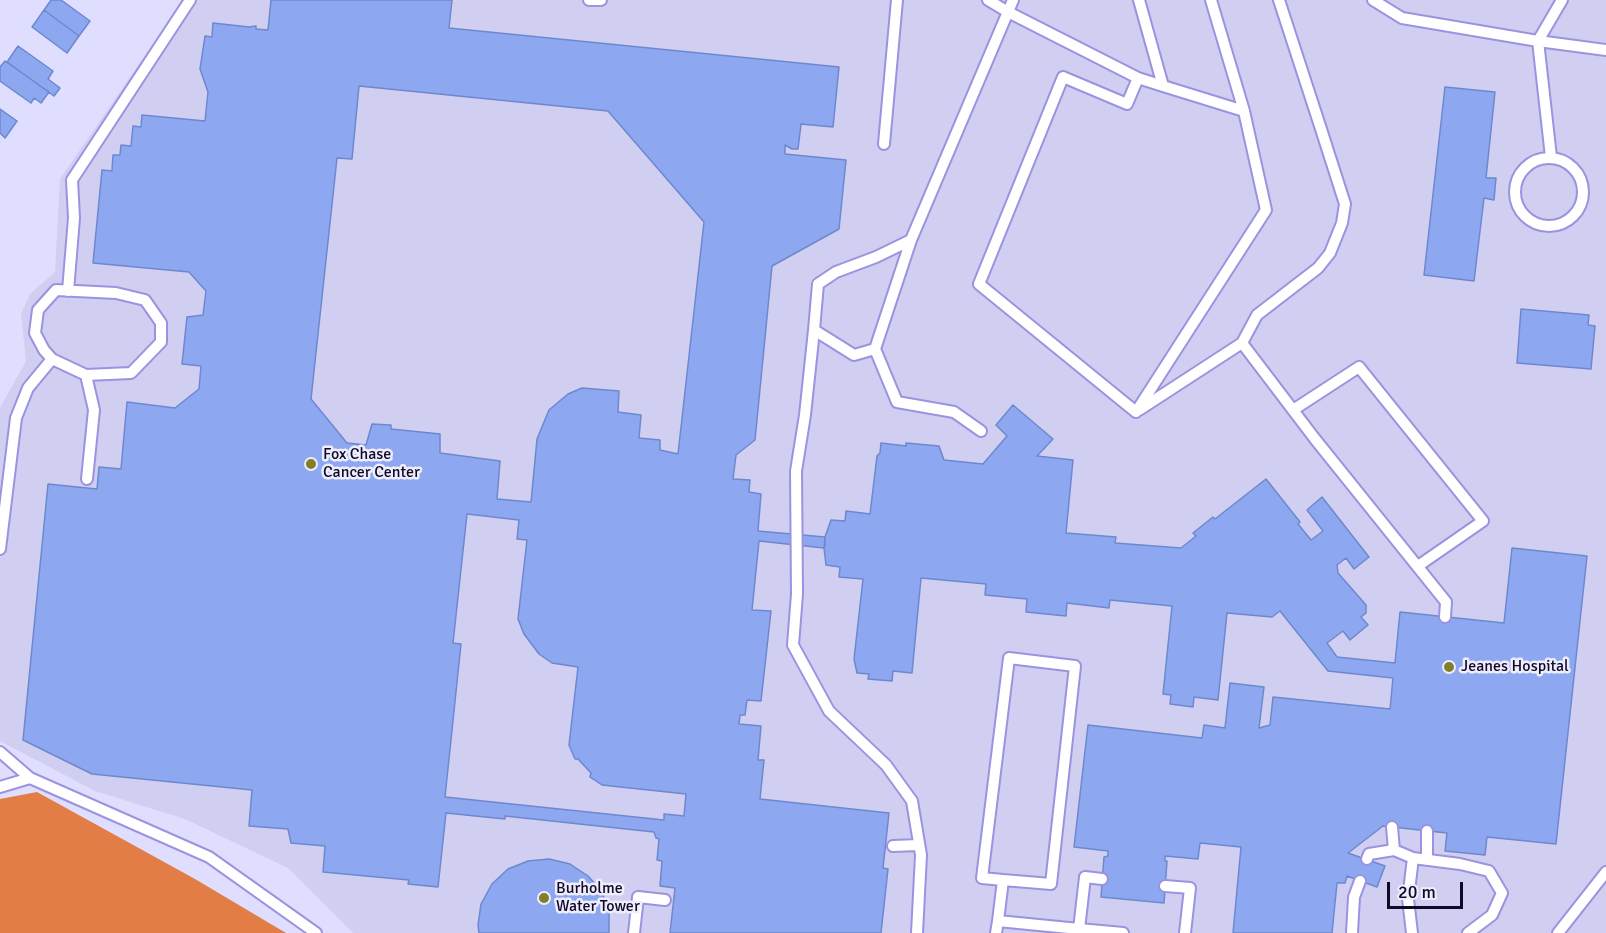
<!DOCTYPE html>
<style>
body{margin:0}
#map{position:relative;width:1606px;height:933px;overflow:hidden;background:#e0defe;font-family:Signika,sans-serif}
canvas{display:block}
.scale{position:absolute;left:1387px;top:882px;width:76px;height:27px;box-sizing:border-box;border:3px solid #100a26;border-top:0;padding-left:8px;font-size:18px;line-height:21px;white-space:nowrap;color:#100a26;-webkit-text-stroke:4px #eeedfd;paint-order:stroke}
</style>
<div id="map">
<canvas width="1606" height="933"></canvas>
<div class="scale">20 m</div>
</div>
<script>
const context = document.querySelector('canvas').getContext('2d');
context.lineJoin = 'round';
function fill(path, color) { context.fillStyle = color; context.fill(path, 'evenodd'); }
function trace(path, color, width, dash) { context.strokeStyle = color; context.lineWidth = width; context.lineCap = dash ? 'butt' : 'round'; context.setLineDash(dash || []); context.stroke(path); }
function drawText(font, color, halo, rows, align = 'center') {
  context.font = font + ' Signika,sans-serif'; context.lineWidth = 5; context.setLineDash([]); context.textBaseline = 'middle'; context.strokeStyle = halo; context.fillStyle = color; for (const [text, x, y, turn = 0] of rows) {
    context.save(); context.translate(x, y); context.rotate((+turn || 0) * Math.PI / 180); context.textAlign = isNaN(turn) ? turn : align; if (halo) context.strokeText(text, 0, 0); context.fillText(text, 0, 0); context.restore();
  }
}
fill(new Path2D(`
 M183,0H1606V933H353L288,868L185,819L95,791L0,741V408L26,361L21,314L30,294L55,272L60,179Z`), '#d0cef1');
fill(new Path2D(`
 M37,792L195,879L286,933H0V799Z`), '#e27e45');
const building = new Path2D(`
 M51,0H61L90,21L79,36L44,10Z
 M271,0H452L449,28L839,67L833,127L801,124L798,149H792L785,145V154L846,160L839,229L772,266L755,440L736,455L733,479L750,480L749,492L761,494L758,531L825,537V546L824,548L759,541L752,610L771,611L761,701L747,700L745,715H740L739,724L761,726L758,760H764L760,799L889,813L883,868L888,869L881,933H670L675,888L660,886L662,861L657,860L659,839L656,838L654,832L505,816V819L446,813L438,887L408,884L409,880L323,872L325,846L291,843L288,829L249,826L252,790L92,774L23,740L48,484L97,489L99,467L121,469L127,402L175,408L199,389L201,366L182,364L187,317L203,315L206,291L189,272L93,263L102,170L112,171L113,155H120L121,145L131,146L133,126L141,127L142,115L205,121L208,92L200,69L205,36L212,37L213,23L249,27L256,26V29L268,30ZM359,86L608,111L704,222L678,454L660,450V440L639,438L641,415L618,412L619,391L582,388L568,394L549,410L537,439L531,502L497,499L500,461L440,453V434L391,429V425L372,424L366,445L347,443L311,399L337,158L352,159ZM467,514L519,520L517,539L527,540L518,619L524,634L539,654L552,663L578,667L569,745L575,759H578L591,773L590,777L602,785L686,794L684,816L664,814V820L445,797L461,644L453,643Z
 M44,10L79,36L67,53L32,27Z
 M18,46L53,71L48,79L60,88L54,96L7,62Z
 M5,61L49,92L41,103L34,98L31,103L0,81V67Z
 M1445,87L1495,92L1486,178H1496L1494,200L1484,198L1474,281L1424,275Z
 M0,109L17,121L5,138L0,133Z
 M1521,309L1589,315L1588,325L1595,326L1591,369L1517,363Z
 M1013,405L1053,439L1037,456L1073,460L1066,533L1116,537L1115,543L1181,548L1196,536L1193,533L1213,517L1215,519L1266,479L1300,522L1298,524L1311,540L1323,531L1307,510L1322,497L1369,557L1354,569L1346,558L1337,565L1338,573L1366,605V613L1361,617L1368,625L1350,640L1343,631L1327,643L1337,657L1395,663L1400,612L1504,623L1512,548L1587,556L1556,844L1487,837L1485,855L1445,851L1447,833L1383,826L1348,853L1385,866L1377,887L1347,876L1345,883H1337L1332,933H1233L1241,847L1200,843L1198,859L1165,856V861H1167L1164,903L1101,897L1104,857L1108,856V851L1074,847L1088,725L1202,738L1204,725L1225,728L1230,683L1264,687L1259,728L1270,725L1273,697L1390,709L1393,678L1328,671L1280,611L1272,617L1227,613L1218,700L1194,697L1193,707L1170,704L1171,695L1163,694L1172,606L1110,600L1109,608L1067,603L1066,616L1026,612L1027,599L985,595L986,584L921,578L912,673L893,671L892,681L868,679L869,674L857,673L854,659L863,579L839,577L840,567L826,565L824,548L825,537L831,520L845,521L846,511L870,514L877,456L880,453L881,443L906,446V443L939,446L944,460L983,464L1007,436L996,425Z
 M549,859L570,864L588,876L602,892L609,913V933H479L478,925L481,904L492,884L508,869L528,861Z`);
fill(building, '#8da8f1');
trace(building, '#6e88ce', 1.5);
const service = new Path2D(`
 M589,0H601
 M988,0L1008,12L1138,78
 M1139,0L1163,86L1244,111
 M1279,0L1321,129L1345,204L1342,223L1330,253L1318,268L1257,315L1242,343L1315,439L1446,602L1445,617
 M1373,0L1402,18L1538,41L1551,157
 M1562,0L1538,41L1606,50
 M884,144L897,0
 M1515 192a34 34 0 1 1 68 0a34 34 0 1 1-68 0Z
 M911,240L876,257L836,272L818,284L814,330L854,355L875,349L911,240L1013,0
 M56,290L116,293L145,300L161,323V342L131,373L86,375L52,359L44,350L35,333L38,310Z
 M68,291L74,218L72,180L190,0
 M814,330L805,415L796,471L797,594L793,645L829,711L886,765L912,801L921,855L917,933
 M875,349L897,402L954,412L981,431
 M86,375L94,410L87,479
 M1139,410L1242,343
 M1293,410L1359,367L1483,521L1418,566
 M1136,412L979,284L1063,77L1127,104L1138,78L1163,86
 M1136,412L1266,210L1244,111L1211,0
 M0,549L16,418L28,388L52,359
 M0,752L30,778L209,857L316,933
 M0,787L30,778
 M1392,827L1394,850
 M1427,831V860
 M893,846L919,845
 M1367,859L1369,854L1394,850L1413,858
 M1102,879L1085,877L1079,929L1123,933
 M1165,886L1190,888L1185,933
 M998,921L1003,880L982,878L1009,658L1075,666L1051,884L1003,880
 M634,933L638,897L665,900
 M996,933L998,921L1079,929
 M1352,933L1354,897L1360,881
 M1412,933L1408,899L1413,858L1460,864L1489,871L1502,893L1492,915L1468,933
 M1558,933L1606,872`);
trace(service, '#9b93df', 14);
trace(service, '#fff', 10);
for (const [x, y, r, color] of [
 [311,464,6,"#817f27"],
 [1449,667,6,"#817f27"],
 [544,898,6,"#817f27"]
]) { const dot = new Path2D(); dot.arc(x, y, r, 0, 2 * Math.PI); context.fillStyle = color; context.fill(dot); trace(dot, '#eeedfd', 2); }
drawText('16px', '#100a26', '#eeedfd', [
 ["Fox Chase",323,455],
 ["Cancer Center",323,473],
 ["Jeanes Hospital",1461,667],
 ["Burholme",556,889],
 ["Water Tower",556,907]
], 'left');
</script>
